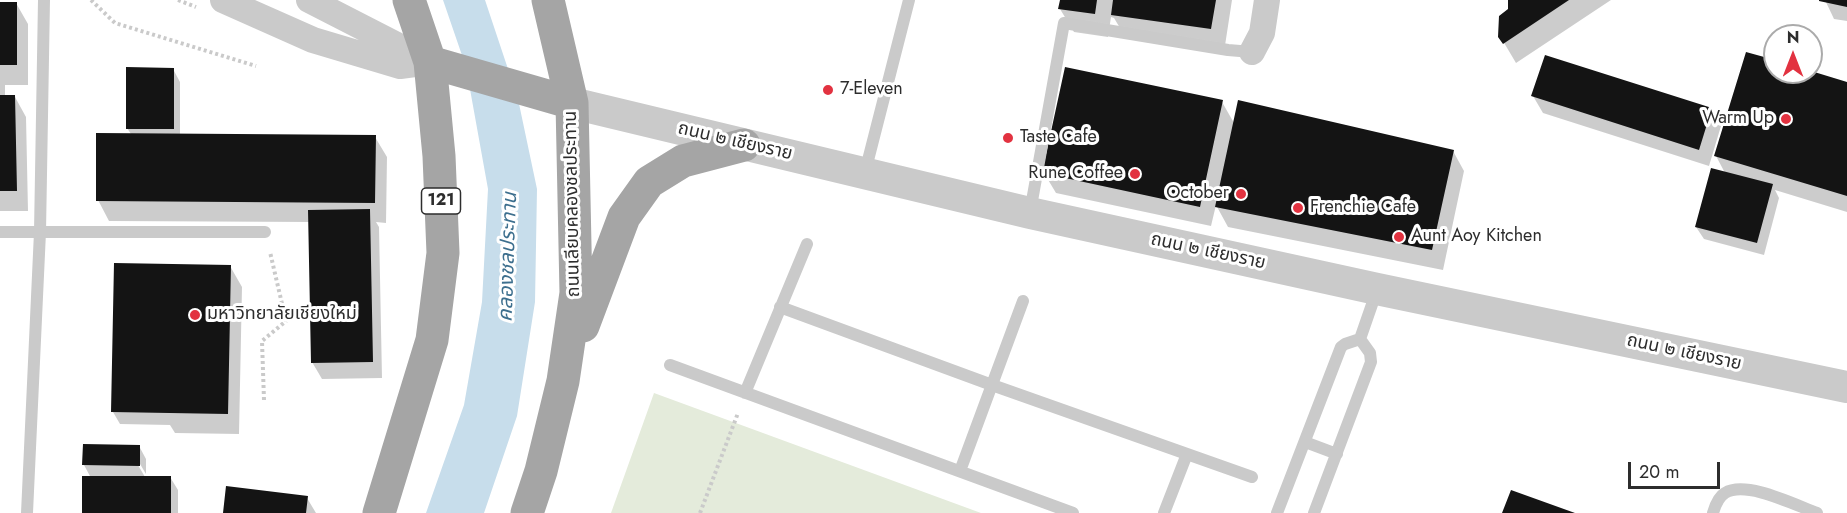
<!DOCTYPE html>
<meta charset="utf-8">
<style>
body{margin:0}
#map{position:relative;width:1847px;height:513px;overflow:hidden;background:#fff;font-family:Jost,sans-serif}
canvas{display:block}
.north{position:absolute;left:1763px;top:24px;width:60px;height:60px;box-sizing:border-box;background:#fff;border:2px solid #ababab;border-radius:50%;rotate:0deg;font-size:16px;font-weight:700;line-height:24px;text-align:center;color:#2d2d2d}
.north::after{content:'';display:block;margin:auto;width:21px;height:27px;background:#e23240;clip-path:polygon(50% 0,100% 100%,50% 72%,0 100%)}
.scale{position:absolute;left:1628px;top:462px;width:92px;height:27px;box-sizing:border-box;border:3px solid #2d2d2d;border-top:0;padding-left:8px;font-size:18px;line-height:21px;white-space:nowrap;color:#2d2d2d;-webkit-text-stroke:4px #fff;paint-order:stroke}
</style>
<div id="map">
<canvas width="1847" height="513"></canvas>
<div class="north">N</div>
<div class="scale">20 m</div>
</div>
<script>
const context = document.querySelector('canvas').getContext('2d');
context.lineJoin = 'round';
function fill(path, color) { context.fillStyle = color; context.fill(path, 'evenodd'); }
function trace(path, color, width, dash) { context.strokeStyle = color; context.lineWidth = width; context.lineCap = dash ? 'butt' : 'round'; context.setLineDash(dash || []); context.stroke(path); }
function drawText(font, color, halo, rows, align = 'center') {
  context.font = font + ' Jost,"Noto Sans Thai",sans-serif'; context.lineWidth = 6; context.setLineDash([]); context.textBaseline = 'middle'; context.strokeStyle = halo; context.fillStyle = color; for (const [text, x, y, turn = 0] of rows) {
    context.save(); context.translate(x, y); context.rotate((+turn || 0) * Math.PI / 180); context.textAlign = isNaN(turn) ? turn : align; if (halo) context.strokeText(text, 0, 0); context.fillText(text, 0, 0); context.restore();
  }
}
fill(new Path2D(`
 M654,393L981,513H611Z`), '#e4ebdb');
fill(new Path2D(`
 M443,0H485L518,99L537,189L535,302L517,416L484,513H426L464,405L482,302L488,189L466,67Z`), '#c7ddeb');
fill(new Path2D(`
 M1061,0H1232L1224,52L1126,38L1114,18L1111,17L1108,37L1074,32L1060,9Z
 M1510,0H1611L1516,63L1500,36L1509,10Z
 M1825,0H1847V21L1834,19Z
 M0,3H16L28,24V85H5V97H15L26,117L28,211H0Z
 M1775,62V72L1847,83V212L1775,190L1779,198L1764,255L1704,239L1696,227L1725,173L1716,156Z
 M173,69L180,82V135L375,137L387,157L386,223L376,222L379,227L382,378L322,379L312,362L310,222L109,221L98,200L131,134L127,128Z
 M1533,96L1711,109L1721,126L1709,166L1543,113Z
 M1222,102L1234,123L1453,151L1464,171L1443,270L1228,227L1216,205L1211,226L1056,193L1044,173Z
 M230,266L242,287L239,434L175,433L170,425L120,424L113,412Z
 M139,446L146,459V474L137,459L135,460L145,477H170L178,490V513H84L91,478L84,465Z
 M307,498L316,513H224Z`), '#0003');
fill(new Path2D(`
 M1060,0H1097L1095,14L1058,9Z
 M1113,0H1216L1211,29L1111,15Z
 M1508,0H1569L1503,44L1498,37L1499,16L1508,9Z
 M1819,0H1847V7L1819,1Z
 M0,2H17V65H0Z
 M1746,52L1775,60V72L1811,71L1847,82V196L1714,156Z
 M1545,55L1712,108L1699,150L1531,96Z
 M126,67L174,68V129H126Z
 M1065,67L1223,100L1200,207L1042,173Z
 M0,95H15L17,191H0Z
 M1238,100L1454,150L1432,250L1215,207Z
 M96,133L376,135L375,203L96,201Z
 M1711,168L1773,184L1757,243L1695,227Z
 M370,209L373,362L311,363L308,210Z
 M114,263L231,265L228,414L111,412Z
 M83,444L140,445V466L82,465Z
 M82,476H171V513H82Z
 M226,486L308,496L306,513H223Z
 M1511,490L1575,513H1502Z`), '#141414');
trace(new Path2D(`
 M91,0L115,23L256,66
 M178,0L196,7
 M264,400L262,341L286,321L270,252
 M700,513L738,413`), '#cacaca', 4, [3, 3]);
trace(new Path2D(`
 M865,172L909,0
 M1030,212L1064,23L1228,50L1252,52
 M0,232H265
 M780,307L992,385L1252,477
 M670,365L1073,513
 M745,393L807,244
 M1305,442L1337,454
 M960,471L1023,301
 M27,513L40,232L44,0
 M1164,513L1187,454
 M1277,513L1341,347L1345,344L1360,339L1377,290
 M1314,513L1371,362L1370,353L1360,339
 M1713,513C1715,506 1718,497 1725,493C1746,480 1795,505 1817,513`), '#cacaca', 12);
trace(new Path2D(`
 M223,0L313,40L400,66L430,62
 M309,0L430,62
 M1252,52L1262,33L1267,0`), '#cacaca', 26);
trace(new Path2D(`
 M572,103L1030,213L1377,289L1847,387`), '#cacaca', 32);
trace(new Path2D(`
 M430,62L572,103
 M583,326L624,217L649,182L683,161L744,145
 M379,513L432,340L443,253L439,156L430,62L409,0
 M527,513L541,471L563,381L576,293L572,103L548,0`), '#a5a5a5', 33);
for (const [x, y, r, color] of [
 [828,90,6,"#e23240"],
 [1786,119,6,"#e23240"],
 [1008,138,6,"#e23240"],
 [1135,174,6,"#e23240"],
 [1241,194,6,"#e23240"],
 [1298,208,6,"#e23240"],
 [1399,237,6,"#e23240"],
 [195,315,6,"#e23240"]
]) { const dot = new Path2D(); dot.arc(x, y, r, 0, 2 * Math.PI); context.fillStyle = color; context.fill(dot); trace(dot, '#fff', 2); }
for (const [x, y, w] of [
 [441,201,39]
]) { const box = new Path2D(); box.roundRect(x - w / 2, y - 13, w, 26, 4.5); context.fillStyle = '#fff'; context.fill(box); trace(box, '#2d2d2d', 1.5); }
drawText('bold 16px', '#2d2d2d', null, [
 ["121",441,201]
]);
drawText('18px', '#2d2d2d', '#fff', [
 ["7-Eleven",840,90],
 ["Warm Up",1774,119,"right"],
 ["Taste Cafe",1020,138],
 ["Rune Coffee",1123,174,"right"],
 ["October",1229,194,"right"],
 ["Frenchie Cafe",1310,208],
 ["Aunt Aoy Kitchen",1411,237],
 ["มหาวิทยาลัยเชียงใหม่",207,315]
], 'left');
drawText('18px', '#2d2d2d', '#fff', [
 ["ถนน ๒ เชียงราย",735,142,13],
 ["ถนนเลียบคลองชลประทาน",573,204,-91],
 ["ถนน ๒ เชียงราย",1208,252,12],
 ["ถนน ๒ เชียงราย",1684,353,12]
]);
drawText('italic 20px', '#3d6f8e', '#fff', [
 ["คลองชลประทาน",509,257,-88]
]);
</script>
